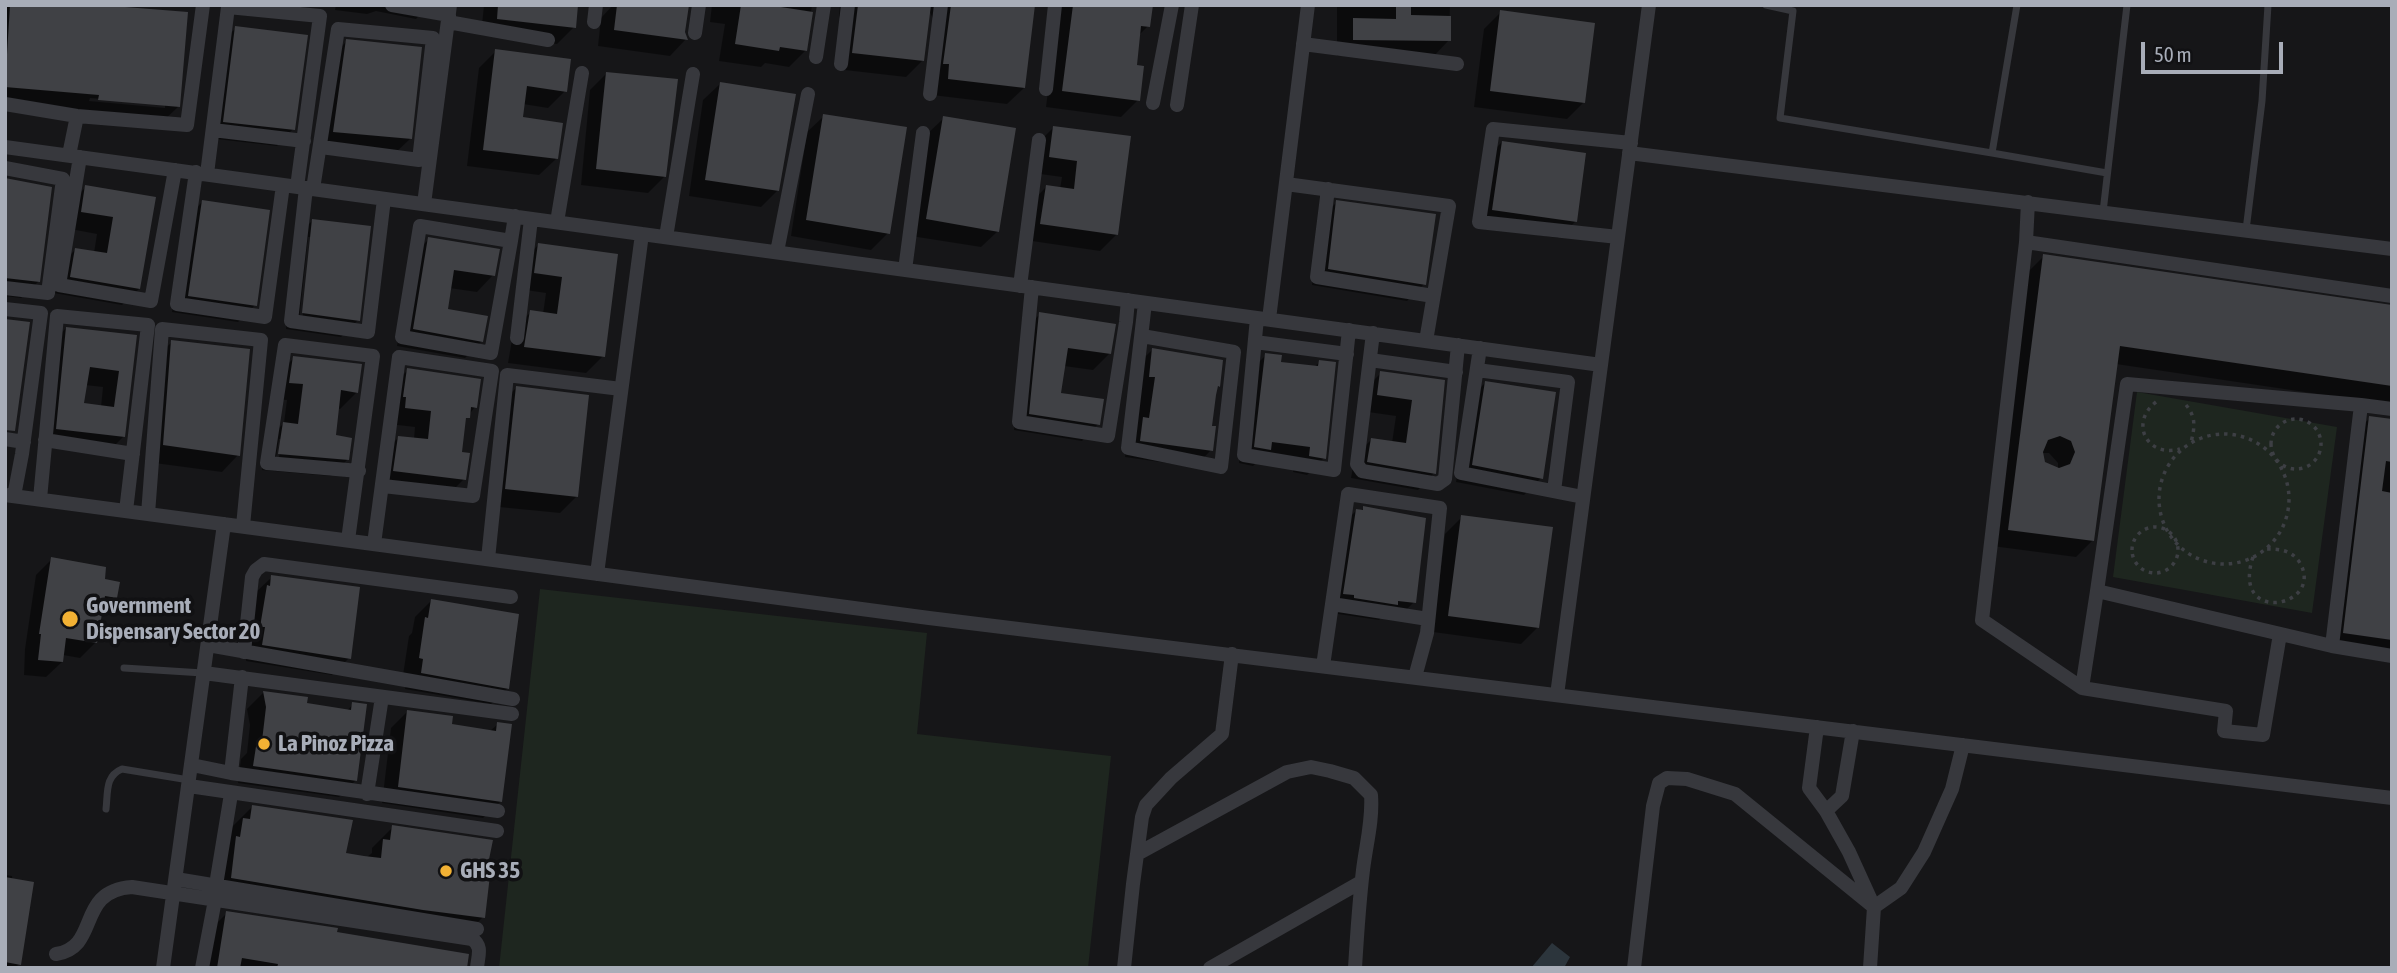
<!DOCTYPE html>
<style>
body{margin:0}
#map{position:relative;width:2397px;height:973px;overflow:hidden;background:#161618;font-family:"Asap Condensed",sans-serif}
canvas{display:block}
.frame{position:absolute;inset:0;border:7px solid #a8adb8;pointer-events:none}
.scale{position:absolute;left:2141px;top:42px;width:142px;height:32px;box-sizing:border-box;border:4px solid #a8adb8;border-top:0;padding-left:9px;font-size:21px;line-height:24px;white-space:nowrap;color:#a8adb8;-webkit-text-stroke:5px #111113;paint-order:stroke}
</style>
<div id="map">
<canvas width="2397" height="973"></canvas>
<div class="frame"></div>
<div class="scale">50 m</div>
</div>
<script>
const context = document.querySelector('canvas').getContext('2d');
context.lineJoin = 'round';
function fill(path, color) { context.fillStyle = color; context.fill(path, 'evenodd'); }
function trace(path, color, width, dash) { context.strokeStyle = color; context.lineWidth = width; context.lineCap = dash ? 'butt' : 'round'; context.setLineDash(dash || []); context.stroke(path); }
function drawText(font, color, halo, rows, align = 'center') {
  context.font = font + ' "Asap Condensed",sans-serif'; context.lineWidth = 7; context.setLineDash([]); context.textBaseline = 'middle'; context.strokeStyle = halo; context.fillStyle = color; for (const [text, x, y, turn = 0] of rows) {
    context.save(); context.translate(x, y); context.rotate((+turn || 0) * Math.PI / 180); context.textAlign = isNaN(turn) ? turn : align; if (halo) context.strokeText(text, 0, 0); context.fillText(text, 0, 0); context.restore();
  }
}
fill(new Path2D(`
 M2137,392L2337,427L2312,613L2113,577Z
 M540,589L927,633L917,734L1111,756L1088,968H499Z`), '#1e261f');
fill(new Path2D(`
 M1552,943L1570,957L1564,968H1531Z`), '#2c353c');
fill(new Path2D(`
 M5,5H95L178,107L161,123L5,105ZM90,98L165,104V108L89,101Z
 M336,5H429L416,19L376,11L367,14L335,10Z
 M484,5H576L574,27L557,44L481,35Z
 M613,5H687L684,32L686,39L670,56L598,46L601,18Z
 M712,5H812L806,50L789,67L765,63L761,67L719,61L725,24L710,22Z
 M840,5H1033L1024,88L1007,104L932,95L935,23L929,10L923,60L906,77L836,69L842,24L839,16Z
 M1063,5H1151L1148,26L1138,36L1135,66L1138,100L1121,117L1046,107L1058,10Z
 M1337,5H1450L1449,40L1433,57L1337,56Z
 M1501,12L1583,103L1567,119L1474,107L1484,29Z
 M236,28L293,129L277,146L208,138L219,44Z
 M347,41L410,139L393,155L317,148L330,58Z
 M496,51L565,91L548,108L523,104L521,119L556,159L539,175L467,166L479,68Z
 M607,73L665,176L648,193L581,185L590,90Z
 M720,84L778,190L761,207L689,196L703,100Z
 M824,116L888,233L871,250L791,236L807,132Z
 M944,118L998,231L981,247L911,236L927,134Z
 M1054,127L1129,138L1117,234L1100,251L1025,240L1030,204L1046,187L1060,189L1062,177L1033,173L1037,144Z
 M1502,142L1575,222L1558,238L1476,226L1485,159Z
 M5,179L38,282L21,298L5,296Z
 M86,187L154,198L139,289L122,305L54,293L59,266L75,250L94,253L97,234L65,228L69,203Z
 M202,202L255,305L238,322L172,312L186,219Z
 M1337,202L1424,284L1407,301L1312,285L1320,219Z
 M313,220L358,320L341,337L286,329L296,237ZM308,237H312L302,322L299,321Z
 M429,239L493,275L477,292L449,288L446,311L482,341L465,358L397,346L412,256Z
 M538,245L616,255L603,356L586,373L508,363L514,328L531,312L543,314L546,293L519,289L522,262Z
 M2044,256L2392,307V405L2116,364L2093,540L2076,557L1992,546L2027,273ZM2043,453H2049L2058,463V469L2043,463Z
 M1040,314L1110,353L1093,370L1064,366L1060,394L1098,424L1082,441L1014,430L1023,331Z
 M66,328L135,337L123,437L107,453L40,445L50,345ZM85,385L103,387L101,407L82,404Z
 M172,342L238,455L222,472L147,462L155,358Z
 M1153,349L1219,386L1215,389L1210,427L1211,450L1195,467L1125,457L1136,366Z
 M1266,355L1279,364L1314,367L1320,362L1324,458L1307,475L1293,472L1294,463L1260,459L1253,466L1239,463L1249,372Z
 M294,358L357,392L340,409L337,408L334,437L347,460L331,476L262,470L267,440L284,423L287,400L273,399L277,374ZM279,439H282L278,463H275Z
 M408,370L475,407L464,421L460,453L464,479L447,496L378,487L382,454L399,437L414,439L415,427L389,424L391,387Z
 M1381,373L1443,382L1434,473L1418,490L1351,478L1355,456L1371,440L1392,443L1396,416L1361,411L1364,390Z
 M1485,383L1541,478L1524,495L1456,482L1469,399Z
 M516,388L577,496L560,513L489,506L500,404Z
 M2370,418L2392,420V658L2327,649L2353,434Z
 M1364,508L1414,602L1397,619L1382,617L1379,620L1338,614L1339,527L1356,511H1361Z
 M1462,517L1538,627L1521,644L1433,632L1445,534Z
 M52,559L103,581L116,598L100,613L96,642L80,658L63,655L62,662L46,677L24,675L25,649L36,575Z
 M272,577L349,658L332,675L246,661L255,593Z
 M431,601L517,632L508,688L491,704L405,689L407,675H403L409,636L412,633L415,617Z
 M264,692L305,705L347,711L353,704L356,780L339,797L238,783L241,759L247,753L250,725L247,709Z
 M407,712L450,725L490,731L498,724L500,802L483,818L382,803L391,728Z
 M252,807L344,854L367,857L372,853V848L393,827L484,876L483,917L463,937L212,898L216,859L232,827Z
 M5,875L12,876L19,964L15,968H5Z
 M227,913L335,934L466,968H204L210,930Z`), '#0007');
fill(new Path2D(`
 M10,5H100L188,12L180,107L98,100L99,95L5,87Z
 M498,5H578L576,28L497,19Z
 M617,5H689L685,32L688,40L614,30Z
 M741,5H768L813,12L807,51L780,47L779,51L735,44Z
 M858,5H931L924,61L852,53Z
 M951,5H1035L1025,88L948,79L949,64H943Z
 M1073,5H1153L1150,27L1141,26L1137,65L1144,66L1140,101L1062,91Z
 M1396,5H1411V15L1451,16V41L1353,40V18L1396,19Z
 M1500,10L1595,23L1585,103L1490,91Z
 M235,26L308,35L295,130L223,122Z
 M346,39L422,47L412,139L333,132Z
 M495,49L571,59L567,92L527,86L523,117L563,123L558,159L483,150Z
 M606,72L678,79L666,177L596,169Z
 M720,82L796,94L779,191L705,180Z
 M823,114L907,127L890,234L806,220Z
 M943,116L1016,128L999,232L926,219Z
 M1053,126L1131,136L1118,235L1040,224L1046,185L1074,189L1077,161L1049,157Z
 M1502,141L1586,153L1577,222L1492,210Z
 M5,178L52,187L40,282L5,278Z
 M85,185L156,197L140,289L70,277L75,248L107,253L113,217L81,212Z
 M202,200L270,210L257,306L188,296Z
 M1336,200L1436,214L1426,285L1328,269Z
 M312,219L371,226L360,321L302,313Z
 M428,237L500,249L495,276L454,270L448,309L488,316L483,342L413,329Z
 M538,243L618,254L605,357L524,347L530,310L557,314L562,277L534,273Z
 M2043,254L2392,305V386L2120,346L2094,541L2008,530ZM2060,436L2071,441L2075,452L2070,464L2059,468L2045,462L2043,452L2048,440Z
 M1039,312L1116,324L1111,354L1068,348L1061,393L1104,399L1100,425L1029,414Z
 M5,319L30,322L15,431L5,430Z
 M66,327L137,335L125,437L56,429ZM90,367L119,371L114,407L84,403Z
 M171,340L250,349L240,456L163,445Z
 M1152,348L1223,360L1220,387L1218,386L1216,395L1212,426H1216L1213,451L1140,441L1143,417L1149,418L1155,377H1149Z
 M1265,353L1282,355L1281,362L1318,366L1319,360L1336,362L1326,459L1309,456L1310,447L1272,442L1271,450L1254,447Z
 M293,356L362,364L358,393L341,390L336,435L352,438L349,460L278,454L283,422L298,424L303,384L289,383Z
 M407,368L481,379L477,408L471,407L470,418H466L462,452L470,453L466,480L393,471L398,436L428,439L431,411L405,408L406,397H403Z
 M1380,371L1445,380L1436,474L1367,462L1371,438L1406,443L1412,400L1377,395Z
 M1485,381L1556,392L1543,479L1472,465Z
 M516,386L589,395L578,497L505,489Z
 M2369,416L2392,419V462L2386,461L2382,491L2392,493V640L2343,633Z
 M1363,506L1426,518L1416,603L1398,601V605L1354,598V595L1343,594L1356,509L1363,510Z
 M1461,515L1553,527L1539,628L1448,616Z
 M51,557L106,567L105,579L120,582L117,598L105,596L97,643L66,638L63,662L38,660L41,634H39Z
 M271,575L360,587L351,659L262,645L265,627H260L267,585L270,586Z
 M431,599L519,614L509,689L421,673L423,659L419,658L425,617L428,618Z
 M263,691L308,697L307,703L351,710L352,702L367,704L357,781L253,766L257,740L262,741L266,707Z
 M407,710L453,716L452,724L496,731L497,722L512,724L502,802L398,787Z
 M252,805L353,820L346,853L364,856L381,858L383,839L390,840L392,825L493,840L486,874L490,875L485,918L423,910L231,878L236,836L240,837L243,818L250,819Z
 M5,877L34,882L21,965L5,962Z
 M226,911L338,928L337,932L469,954L467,968H277L278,964L242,958L240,968H217Z`), '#404145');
trace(new Path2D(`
 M2156,402C2129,423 2147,458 2180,449
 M2186,405C2196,417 2195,427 2191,442
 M2271 444a25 25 0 1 1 50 0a25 25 0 1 1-50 0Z
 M2159 499a65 65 0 1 1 130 0a65 65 0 1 1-130 0Z
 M2132 550a23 23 0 1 1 46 0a23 23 0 1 1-46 0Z
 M2253,557C2230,626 2325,607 2300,563C2292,550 2280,549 2266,549`), '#3d3f44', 3.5, [3.5, 5]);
trace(new Path2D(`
 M1766,5L1793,11L1780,118L1992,153
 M2017,5L1992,153L2107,173
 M2103,212L2127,5
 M2246,230L2262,101L2268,5
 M124,668L203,673
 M106,809C108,792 105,776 122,769L189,780`), '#37383d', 7);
trace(new Path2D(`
 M392,5L449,15
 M448,22L548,40
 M594,22L596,5
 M695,33L699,5
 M1303,44L1457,64
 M816,57L824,5
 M841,64L848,5
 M1046,89L1055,5
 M930,94L941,5
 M1153,103L1172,5
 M5,104L77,116L187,125L203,5
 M1177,105L1192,5
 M213,130L304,141
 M5,147L1601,365
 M1629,153L2392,249
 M69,155L77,116
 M80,157L59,285L151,301L175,170
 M5,168L63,179L48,293L5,288
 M196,172L177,304L265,317L283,185
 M207,174L228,7L320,16L297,187
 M1286,184L1449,206L1426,341
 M306,188L291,321L368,332L384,199
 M313,189L338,29L433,38L419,160L321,147
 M1328,189L1317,277L1433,296
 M2028,202L2026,242L1982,620L2082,688L2097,591L2332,646L2361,405L2127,384L2097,591
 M424,204L450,5
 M557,222L582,73
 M666,237L693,74
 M1618,237L1479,222L1493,129L1631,143
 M511,241L491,353L402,337L420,226L511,241L515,216
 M2026,242L2392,296
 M777,252L808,94
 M905,270L923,133
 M1020,286L1039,140
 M1032,287L1019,422L1108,436L1126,322L1128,300
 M5,309L41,313L22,454L14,496
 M1257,318L1244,455L1334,470L1349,330
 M1269,319L1308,5
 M1373,333L1357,464L1362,471L1438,484L1445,479L1458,345
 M1142,336L1234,352L1221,467L1128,448L1145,303
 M517,338L531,219
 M1255,342L1347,354
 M1480,348L1461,473L1583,497
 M1370,360L1456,372
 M1477,370L1568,382L1554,491
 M2361,405L2392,409
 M5,439L24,442
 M45,440L133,454
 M5,495L929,618L2392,798
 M40,499L57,316L148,325L126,511
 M148,514L162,329L261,340L243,526
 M348,540L373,356L285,345L267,463L359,471
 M374,544L399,357L492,371L473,496L383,486
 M488,559L507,375L621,389
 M597,574L642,234
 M1332,604L1428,619
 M208,645L513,699
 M2332,646L2392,656
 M244,652L252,577L256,570L264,564L511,597
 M1323,666L1348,494L1440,508L1427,633L1415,677
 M204,673L512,714
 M2082,688L2226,711L2224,731L2263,735L2280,634
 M1557,695L1649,5
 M1817,727L1809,788L1826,811L1849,852L1874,907L1870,968
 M192,765L231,773L498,811
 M231,773L242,677
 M189,786L497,831
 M367,794L382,697
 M1826,811L1842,796L1853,731
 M1137,854L1287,772L1311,767L1330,771L1354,778L1371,795C1373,820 1366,845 1363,870C1359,903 1357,935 1355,968
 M176,879L477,929
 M216,885L231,794
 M1874,907L1901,888L1924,852L1952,789L1963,745
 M56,954C101,947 75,891 132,887L472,939C483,946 478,956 477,968
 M163,968L224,524
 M202,968L215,900
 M1124,968L1133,884L1142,817L1146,805L1171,778L1222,734L1232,654
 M1210,968L1361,882
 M1634,968L1653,806L1659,783L1667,778L1687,779L1735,794L1874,907`), '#37383d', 14);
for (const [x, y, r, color] of [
 [70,619,9,"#f2b134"],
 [264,744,7,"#f2b134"],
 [446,871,7,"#f2b134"]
]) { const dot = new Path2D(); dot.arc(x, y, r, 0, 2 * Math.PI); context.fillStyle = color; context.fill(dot); trace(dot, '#111113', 2.5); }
drawText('bold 23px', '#a8adb8', '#111113', [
 ["Government",86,606],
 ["Dispensary Sector 20",86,632],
 ["La Pinoz Pizza",278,744],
 ["GHS 35",460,871]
], 'left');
</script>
